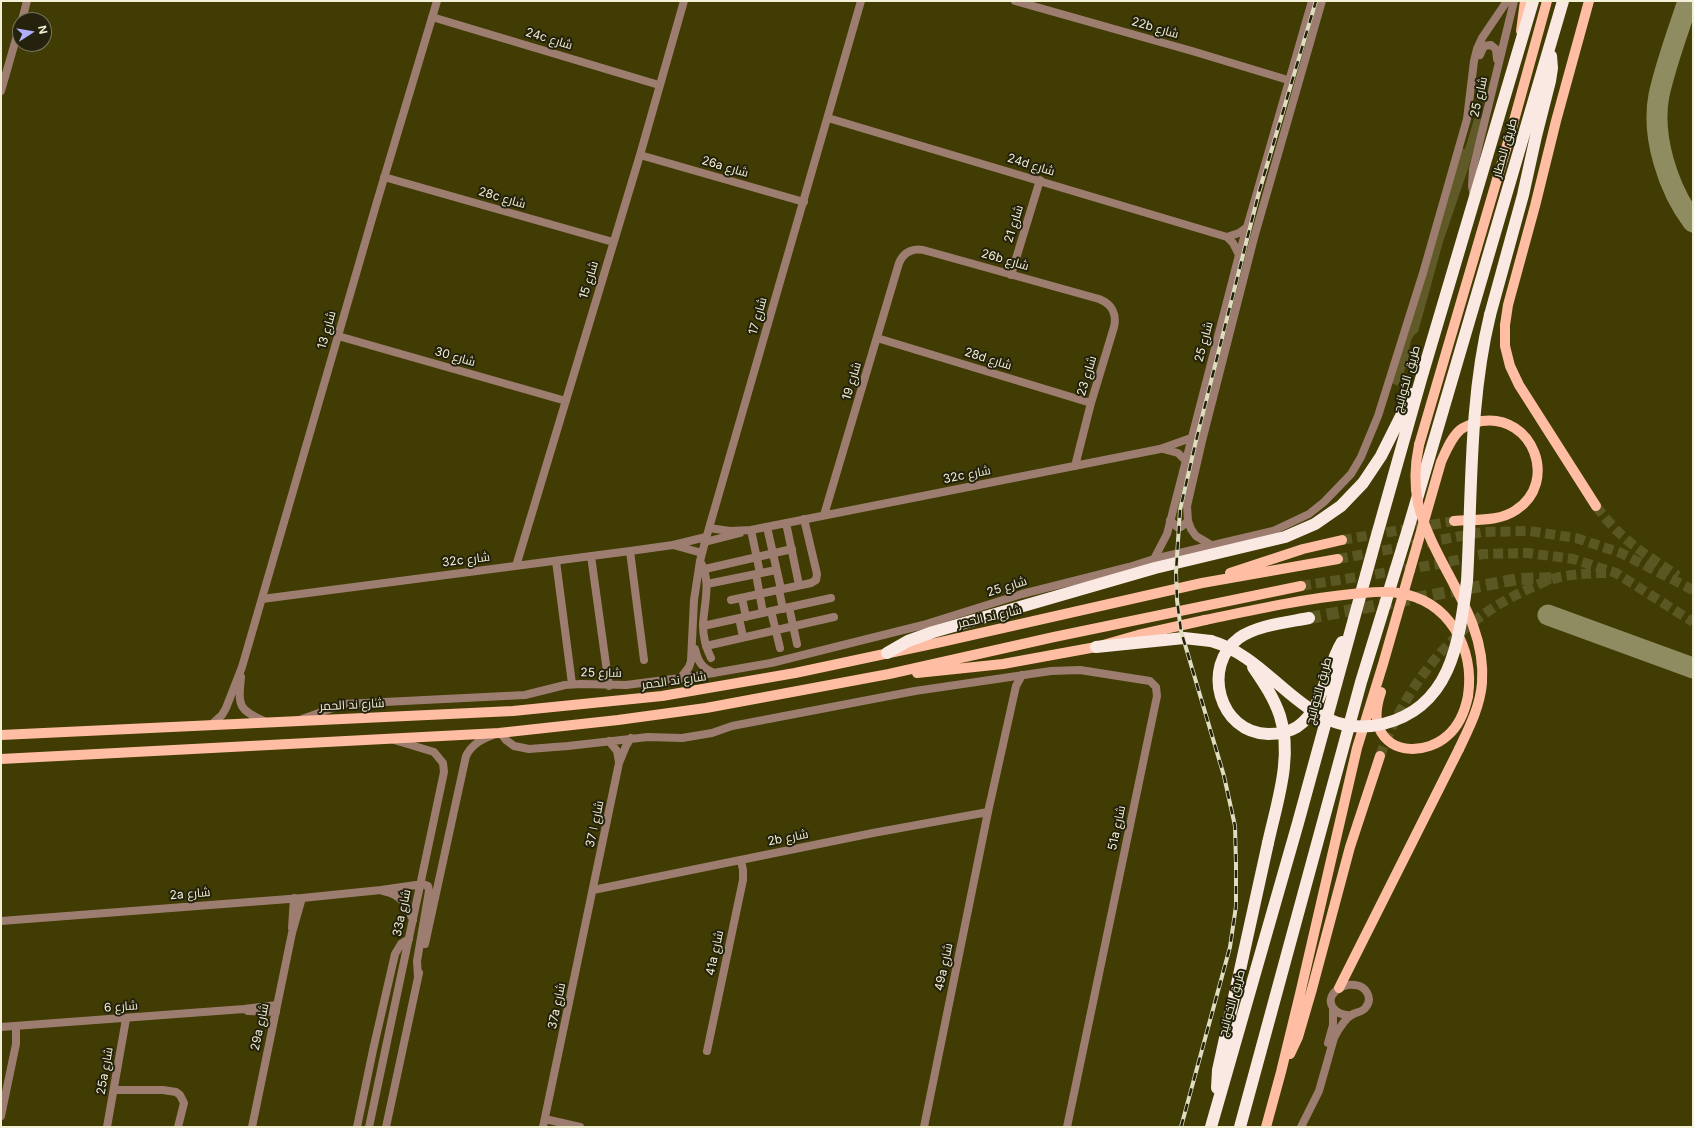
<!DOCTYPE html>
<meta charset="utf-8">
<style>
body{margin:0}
#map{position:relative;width:1694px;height:1128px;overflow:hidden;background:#403c03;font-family:Inter,sans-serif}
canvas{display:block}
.frame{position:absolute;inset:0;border:2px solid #f2f0d5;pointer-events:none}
.north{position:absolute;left:12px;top:12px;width:40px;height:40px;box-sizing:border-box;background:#24220d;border:1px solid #76745d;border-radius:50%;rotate:78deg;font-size:11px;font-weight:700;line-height:16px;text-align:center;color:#f2f0d5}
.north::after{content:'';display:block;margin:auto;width:14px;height:18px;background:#afaefa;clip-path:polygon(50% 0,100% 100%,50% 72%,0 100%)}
</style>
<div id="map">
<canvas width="1694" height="1128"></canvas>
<div class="frame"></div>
<div class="north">N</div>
</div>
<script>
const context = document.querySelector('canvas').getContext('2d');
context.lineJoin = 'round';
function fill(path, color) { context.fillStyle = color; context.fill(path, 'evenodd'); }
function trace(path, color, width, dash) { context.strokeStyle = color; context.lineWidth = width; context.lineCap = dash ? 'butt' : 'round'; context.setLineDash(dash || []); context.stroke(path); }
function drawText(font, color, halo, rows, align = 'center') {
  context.font = font + ' Inter,Cairo,sans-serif'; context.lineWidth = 4; context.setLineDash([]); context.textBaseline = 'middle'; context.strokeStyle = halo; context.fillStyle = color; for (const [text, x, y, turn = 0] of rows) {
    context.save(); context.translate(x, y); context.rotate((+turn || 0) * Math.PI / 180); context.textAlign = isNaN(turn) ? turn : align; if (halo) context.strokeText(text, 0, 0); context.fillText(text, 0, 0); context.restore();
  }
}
fill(new Path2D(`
 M1478,117L1482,120L1469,166L1443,242L1418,332C1409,338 1410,346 1409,355C1408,365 1401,377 1398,386L1392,383L1461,149H1465L1474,119Z`), '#5f5a27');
trace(new Path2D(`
 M1688,1C1678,32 1666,63 1659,95C1651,136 1668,189 1693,222
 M1548,615L1693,668`), '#908c61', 21);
trace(new Path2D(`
 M1596,506C1621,540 1643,553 1678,576
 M1342,540L1454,521
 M1338,559L1483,532L1530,531L1576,538L1621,553L1693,590
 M1301,586L1439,564L1483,554L1528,553L1573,559L1616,573L1693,622
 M1380,756C1405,687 1452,625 1520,593C1532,587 1546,580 1560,577C1576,574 1591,573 1608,573`), '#5b5722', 10, [10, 5]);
trace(new Path2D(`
 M1309,618L1518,579L1558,578`), '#5b5722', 12, [12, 6]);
trace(new Path2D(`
 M1015,1L1192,51L1288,80
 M432,17L659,85
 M22,20L27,1
 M1480,55L1484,46L1491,45L1496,49L1497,59
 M1,91L20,25
 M828,118L1227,237L1233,243L1239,255
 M640,155L804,202
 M384,177L613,242
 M1474,197L1472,186L1473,169L1514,1
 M1227,237L1239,233L1246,228
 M1011,275L1040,180
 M338,336L566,401
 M877,338L1091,403
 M1163,449L1178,453L1185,460
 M824,515L899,263C904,251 915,247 927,251L1099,299C1112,304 1117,314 1114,327L1091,403L1075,466
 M1170,520L1177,527H1181L1188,521
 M786,523L799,585
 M767,527L781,589
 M709,528L730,531L751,530L1160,449L1191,438
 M751,530L760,573
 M705,542L740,533
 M673,545L702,553
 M1211,545L1196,536L1191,529L1188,521L1187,506L1202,441L1254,238L1322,1
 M630,551L644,660
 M591,556L609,686
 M1154,559L1167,534L1239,255L1312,1
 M556,561L572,684
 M700,561C712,581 704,603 703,625C703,637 706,648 711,658
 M516,566L640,155L684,1
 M705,569L792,549
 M756,574L763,613
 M707,584L776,570
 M779,590L783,609
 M742,598L746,617
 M262,599L630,551L673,545L706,537
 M731,600L811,583L816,580L817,574L804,519
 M789,607L797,644
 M771,611L780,648
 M739,618L743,637
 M703,626L831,598
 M706,646L834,617
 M695,649C698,662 702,668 714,673
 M241,677C238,707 238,709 266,722
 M680,679L689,667L691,661L694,600L700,561L705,542L861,1
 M302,719L344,704L525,695L565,685L581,684L626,685L696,676L771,663L923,625L1022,594L1129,567L1154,559L1273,531L1309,514L1324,502L1351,474L1361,457L1378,416L1423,273L1467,119L1474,61L1477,49L1482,38L1507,1
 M211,725L222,715L226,708L242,667L376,205L437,1
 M500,732L506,740L514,746L529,749L568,746L648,737L682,738L712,733L732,726L915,691L1051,671L1080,670L1150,681L1156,687L1157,696L1067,1127
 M609,741L617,751L619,762
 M593,890L873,833L988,812
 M383,891C400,894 407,904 413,920
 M1,921L302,898L381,890L423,884L428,886L429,891L417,961L418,977
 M292,928L294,898
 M425,944L466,756C472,744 482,739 493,735
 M248,1011L276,1012
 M1,1027L244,1009L277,1005
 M1328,1043L1333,1025V1008
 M707,1051L743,880V870L741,860
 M115,1090H163L176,1092L180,1095L184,1103L178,1127
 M1,1116L16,1044V1026
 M545,1119L580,1127
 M107,1127L126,1019
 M252,1127L292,933L302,898
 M357,1127L373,1050L395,954L401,944L409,939
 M369,1127L444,772L443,763L434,752L391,739
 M386,1127L419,973
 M543,1127L619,763L626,746L631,738
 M924,1127L988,812L1016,686L1022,675
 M1301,1127L1319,1091L1334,1038C1338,1030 1344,1019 1353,1014C1358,1012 1363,1012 1366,1007C1373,998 1366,986 1355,985C1349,984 1342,986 1338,989C1322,1001 1335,1017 1352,1015`), '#9d7d70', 8);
trace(new Path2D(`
 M1589,1L1556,121L1535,206L1508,305L1505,325V346L1510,366L1519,385L1596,506
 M1521,31L1525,1
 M1419,445L1510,135L1547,1
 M1230,573L1303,549L1342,540
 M917,673L1003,664L1096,647L1138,635L1205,620
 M1381,692C1377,704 1374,717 1379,728C1391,756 1428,753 1447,736C1459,726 1465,711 1468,696
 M1,735L513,711L662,696L795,673L941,642L1202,583L1338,559
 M1,759L499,733L618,720L706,708L889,674L1054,637L1301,586
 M1339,988L1459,749
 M1290,1054L1298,1037L1312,989L1350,847L1380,756
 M1266,1127L1281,1072L1300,994L1357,748L1383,664L1441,462C1446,451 1451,438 1460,430C1466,425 1475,423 1482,421C1533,414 1559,482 1516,510C1499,522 1474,519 1454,521`), '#ffbea3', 10);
trace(new Path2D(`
 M1490,315L1523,195L1536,136L1550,81L1552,68L1551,56
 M1309,618C1289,622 1257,625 1239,638C1201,666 1219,733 1268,734C1278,734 1289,732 1297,727C1323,710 1326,668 1342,642
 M1096,647L1184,638L1211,641
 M887,653L908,641L933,632L1155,568L1285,537L1315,524L1341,506L1363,483L1381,456L1412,394
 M1217,1088L1218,1070L1268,843
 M1211,1127L1298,823L1375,542L1421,379L1533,1
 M1240,1127L1361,682L1409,526L1563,1`), '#f9e9e2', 12);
const rail = new Path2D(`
 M1181,1127L1230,947L1236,906V865L1235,826L1224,776L1181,631L1177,600L1176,572L1180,510L1196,441L1259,192L1316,1`);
trace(rail, '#dfddbf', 4);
trace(rail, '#24220d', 2.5, [8]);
trace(new Path2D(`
 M1419,445C1415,464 1414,484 1418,503C1433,566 1487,615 1482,683C1480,707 1469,728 1459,749
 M1205,620C1253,610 1302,599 1352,594C1367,593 1383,590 1398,593C1449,600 1475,648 1468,696`), '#ffbea3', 10);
trace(new Path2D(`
 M1211,641C1253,653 1278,689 1313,711C1334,725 1358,730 1383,724C1452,707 1459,641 1467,581C1472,492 1469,401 1490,315
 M1253,667C1264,683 1274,698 1280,716C1293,757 1277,802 1268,843`), '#f9e9e2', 12);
drawText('12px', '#f2f0d5', '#24220d', [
 ["22b شارع",1155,28,16],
 ["24c شارع",549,39,17],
 ["شارع 25",1479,97,-77],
 ["طريق المطار",1505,148,-74],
 ["24d شارع",1031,165,17],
 ["26a شارع",725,167,16],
 ["28c شارع",502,198,16],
 ["شارع 21",1014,224,-73],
 ["26b شارع",1005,260,16],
 ["شارع 15",589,280,-73],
 ["شارع 17",758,316,-74],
 ["شارع 13",327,330,-74],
 ["شارع 25",1204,342,-75],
 ["شارع 30",455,357,16],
 ["28d شارع",988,359,17],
 ["شارع 23",1087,376,-73],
 ["طريق الخوانيج",1407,379,-74],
 ["شارع 19",852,381,-73],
 ["32c شارع",967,475,-11],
 ["32c شارع",466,560,-7],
 ["شارع 25",1007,587,-17],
 ["شارع ند الحمر",990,617,-13],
 ["شارع 25",601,673,1],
 ["شارع ند الحمر",674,681,-8],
 ["طريق الخوانيج",1319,691,-75],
 ["شارع ند الحمر",352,705,-3],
 ["شارع ا 37",595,824,-78],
 ["51a شارع",1117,828,-78],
 ["2b شارع",788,838,-11],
 ["2a شارع",190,894,-5],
 ["33a شارع",402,913,-78],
 ["41a شارع",715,953,-78],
 ["49a شارع",944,967,-78],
 ["طريق الخوانيج",1232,1003,-74],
 ["37a شارع",557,1006,-78],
 ["شارع 6",121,1007,-4],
 ["29a شارع",260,1027,-78],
 ["25a شارع",105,1071,-80]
]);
</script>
